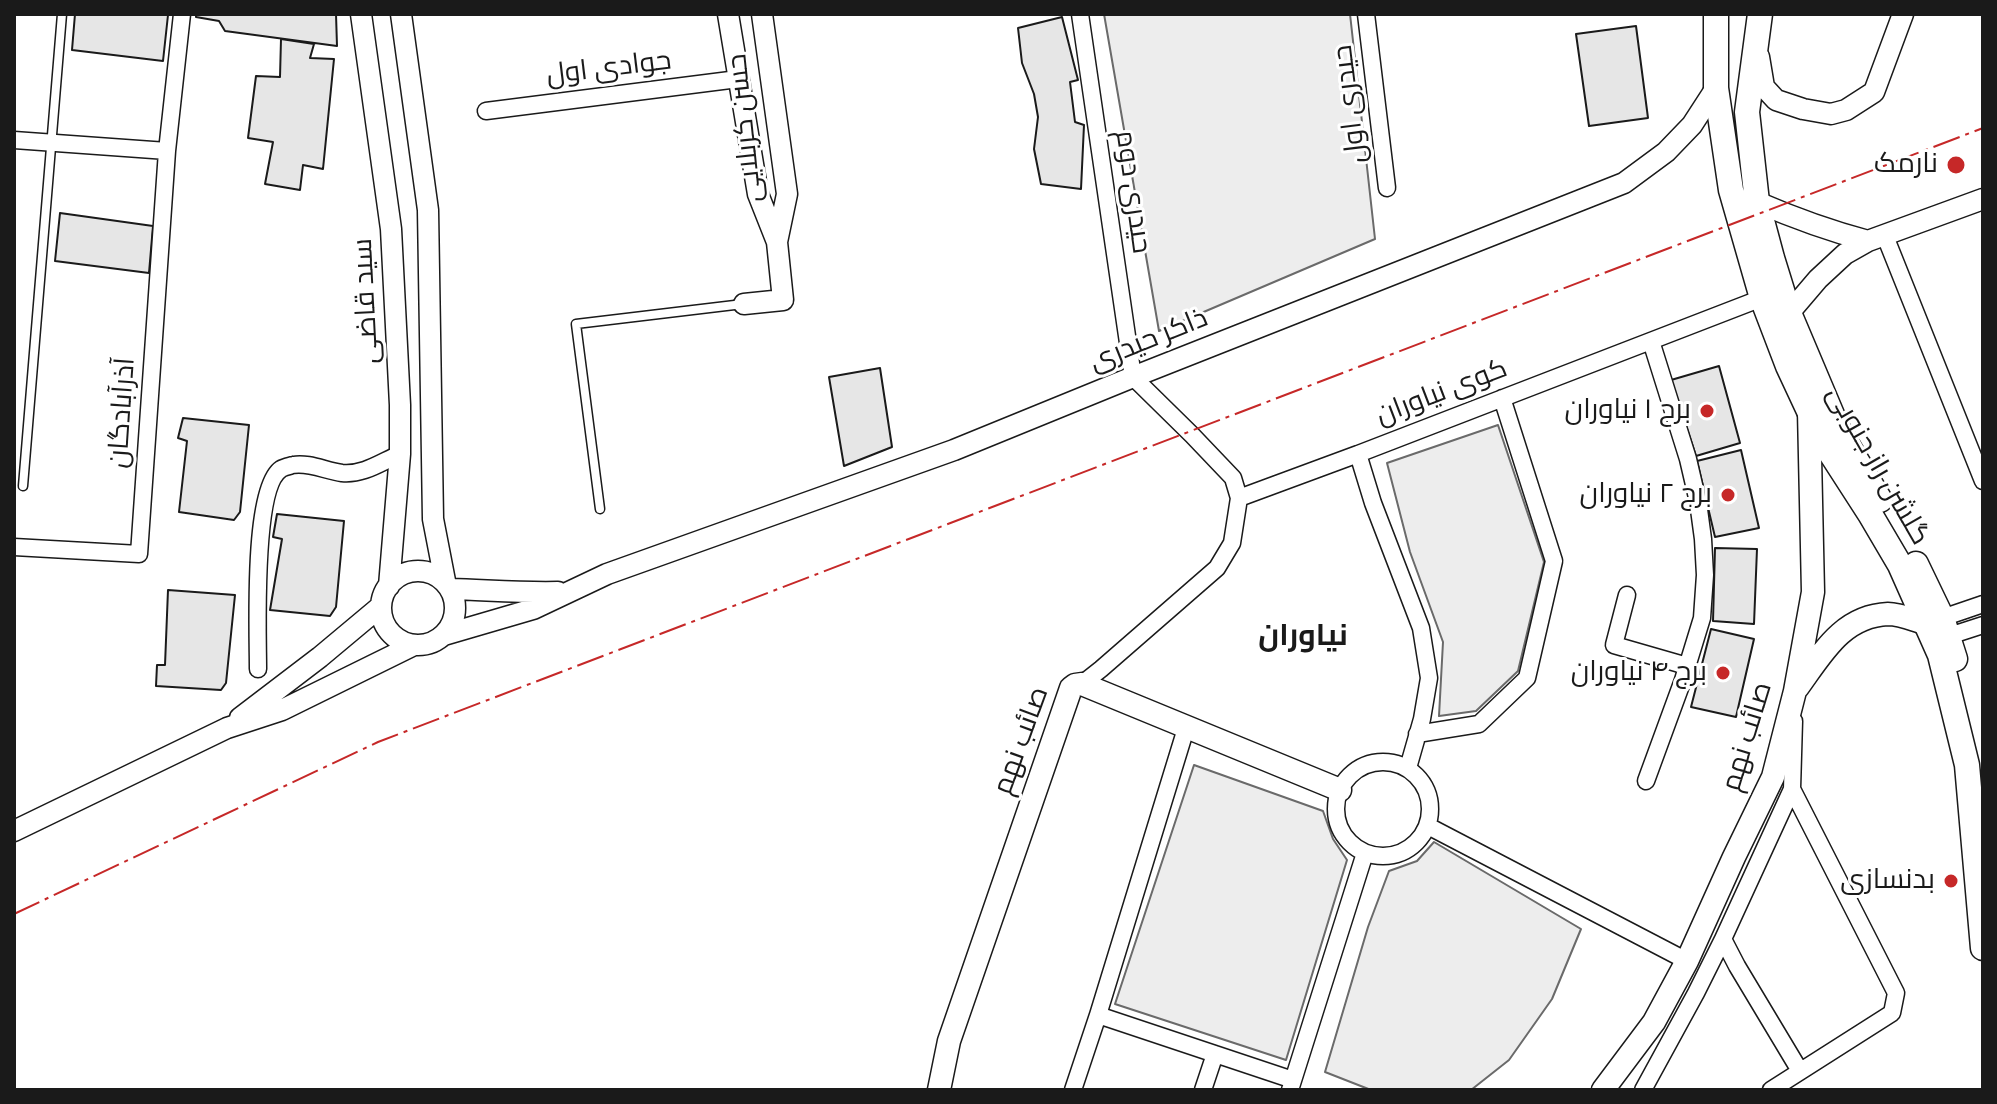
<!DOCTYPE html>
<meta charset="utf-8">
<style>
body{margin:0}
#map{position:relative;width:1997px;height:1104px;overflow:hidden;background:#fff;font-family:"Roboto Condensed",sans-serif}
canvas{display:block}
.frame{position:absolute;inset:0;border:16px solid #1a1a1a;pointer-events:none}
</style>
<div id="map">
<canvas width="1997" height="1104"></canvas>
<div class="frame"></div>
</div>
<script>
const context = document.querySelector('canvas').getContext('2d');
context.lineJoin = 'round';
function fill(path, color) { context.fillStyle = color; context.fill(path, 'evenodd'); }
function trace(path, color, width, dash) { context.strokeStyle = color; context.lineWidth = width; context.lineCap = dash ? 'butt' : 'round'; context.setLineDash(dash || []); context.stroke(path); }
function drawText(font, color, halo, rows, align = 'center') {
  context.font = font + ' "Roboto Condensed",Cairo,sans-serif'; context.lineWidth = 6; context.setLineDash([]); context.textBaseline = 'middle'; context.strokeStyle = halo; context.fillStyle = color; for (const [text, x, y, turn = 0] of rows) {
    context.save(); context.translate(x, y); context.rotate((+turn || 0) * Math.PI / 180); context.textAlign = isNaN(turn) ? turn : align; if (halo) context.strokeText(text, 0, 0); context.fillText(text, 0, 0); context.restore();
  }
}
const built = new Path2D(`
 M1104,14H1350L1375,239L1159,331Z
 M1498,425L1544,562L1518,671L1476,711L1439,716L1443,642L1410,552L1387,463Z
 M1194,765L1323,811L1333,839L1347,860L1286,1060L1115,1004Z
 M1434,842L1581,929L1552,999L1509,1060L1471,1090H1371L1325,1072L1368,927L1389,871L1417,861Z`);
fill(built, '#ededed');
trace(built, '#6a6a6a', 2);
const building = new Path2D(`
 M75,14L168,15L163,61L72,50Z
 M196,14H336L337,46L225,31L219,21L196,17Z
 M1062,17L1078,80L1070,82L1075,122L1084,125L1081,189L1041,184L1034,149L1038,117L1034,94L1022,63L1018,28Z
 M1636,26L1648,118L1589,126L1576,34Z
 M281,39L314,44L310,58L334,59L323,169L303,165L300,190L265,184L273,142L248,138L256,76L280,77Z
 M60,213L153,226L149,273L55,261Z
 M1719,366L1740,443L1696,456L1671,380Z
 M880,368L892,447L844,466L829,377Z
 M183,418L249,425L240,512L234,520L179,512L187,441L178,438Z
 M1741,450L1759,528L1715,537L1697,461Z
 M277,514L344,521L336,607L330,616L270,610L282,539L273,537Z
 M1715,548L1757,549L1754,624L1713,621Z
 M168,590L235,595L226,683L221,690L156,686L157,665H165Z
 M1711,629L1754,639L1736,717L1691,707Z`);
fill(building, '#e6e6e6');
trace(building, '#1a1a1a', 2);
const service = new Path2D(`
 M23,486L62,14
 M600,509L576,324L743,304`);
const minor = new Path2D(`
 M1080,14L1133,377L1192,435L1233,478L1239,498L1232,543L1217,568L1101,669L1082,684
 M1366,14L1387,188
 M486,111L738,79
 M14,140L167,151
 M1885,236L1983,481
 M1239,498L1358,454
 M14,547L139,554L167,151L182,14
 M1627,595L1614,645L1687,666
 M1942,618L1983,604
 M1949,636L1983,625
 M258,669C258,633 252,488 281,469C282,468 292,465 293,465C309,462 326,471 342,473C364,475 381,462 400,454
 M1794,721L1792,789L1723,939L1737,966L1800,1071
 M1417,734L1479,724L1527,678L1554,561L1502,398
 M1336 809a47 47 0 1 1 94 0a47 47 0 1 1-94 0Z
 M1408,768L1422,719L1429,678L1421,628L1373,503L1358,454L1762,298
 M1646,781L1683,680L1702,618L1705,575L1703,539L1698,502L1688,459L1651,341
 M1428,826L1687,961
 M1098,1015L1293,1080
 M1073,1090L1098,1015L1187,725
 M1203,1090L1215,1054
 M1290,1090L1365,853
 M1643,1090L1696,993L1723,939
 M1771,1090L1892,1013L1896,993L1792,789`);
const tertiary = new Path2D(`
 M361,14L391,229L400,405V454L389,586
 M401,14L428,210L433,519L445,581
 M728,14L758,194L777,242L787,194L762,14
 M1759,57L1764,87L1776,100L1803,109L1831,114L1846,110L1874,92L1903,14
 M1757,202C1794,218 1830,231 1868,241
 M744,304L783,300L777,242
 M1789,313L1818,279L1845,254L1868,241L1983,199
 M381 608a37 37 0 1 1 74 0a37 37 0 1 1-74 0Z
 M451,589C487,590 522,593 558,592
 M444,635L533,609L607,574L954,450L1133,377L1624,183L1666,152L1692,125L1716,88
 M240,718L320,657L381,606
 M14,831L227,728L282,710L414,645`);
const secondary = new Path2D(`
 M1798,687C1822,654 1842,616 1888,614C1900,614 1914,620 1925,623
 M939,1090L949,1041L1071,688L1075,685L1082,684L1340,790
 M1603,1090L1654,1022L1687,961L1734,857L1773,777L1795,691L1813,592L1809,411`);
const primary = new Path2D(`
 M1716,14V88L1731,190L1762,298L1788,366L1809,411L1830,452L1870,514L1900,565L1940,655L1967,765L1983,948
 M1760,14L1747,112L1757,202L1772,258L1789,313L1838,429L1880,500
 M1916,564L1942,618L1955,659`);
trace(service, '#1a1a1a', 11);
trace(minor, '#1a1a1a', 19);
trace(tertiary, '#1a1a1a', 23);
trace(secondary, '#1a1a1a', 25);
trace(primary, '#1a1a1a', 27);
trace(service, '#fff', 8);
trace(minor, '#fff', 16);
trace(tertiary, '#fff', 20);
trace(secondary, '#fff', 22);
trace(primary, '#fff', 24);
trace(new Path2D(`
 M14,914L378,742L1983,128`), '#c62828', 2, [28, 6, 4, 6]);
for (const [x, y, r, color] of [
 [1956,165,10,"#c62828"],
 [1707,411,8,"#c62828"],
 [1728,495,8,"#c62828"],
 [1723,673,8,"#c62828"],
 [1951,881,8,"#c62828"]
]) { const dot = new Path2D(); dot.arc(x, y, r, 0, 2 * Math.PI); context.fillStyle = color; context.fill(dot); trace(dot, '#fff', 3); }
drawText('28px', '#1a1a1a', '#fff', [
 ["جوادی اول",609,69,-7],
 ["حیدری اول",1351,104,-97],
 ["حسن کربلایی",746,128,-96],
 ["حیدری دوم",1132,192,82],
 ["سید قاضی",367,301,-93],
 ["ذاکر حیدری",1149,341,-22],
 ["کوی نیاوران",1442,393,-21],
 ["آذرآبادگان",123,413,-86],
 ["گلشن راز جنوبی",1877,466,60],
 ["صائب نهم",1748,737,-73],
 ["صائب نهم",1022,741,-70]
]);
drawText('28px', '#1a1a1a', '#fff', [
 ["نارمک",1938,165],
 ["برح ۱ نیاوران",1691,411],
 ["برج ۲ نیاوران",1712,495],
 ["برج ۴ نیاوران",1707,673],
 ["بدنسازی",1935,881]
], 'right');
drawText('bold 30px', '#1a1a1a', '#fff', [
 ["نیاوران",1303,637]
]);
</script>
